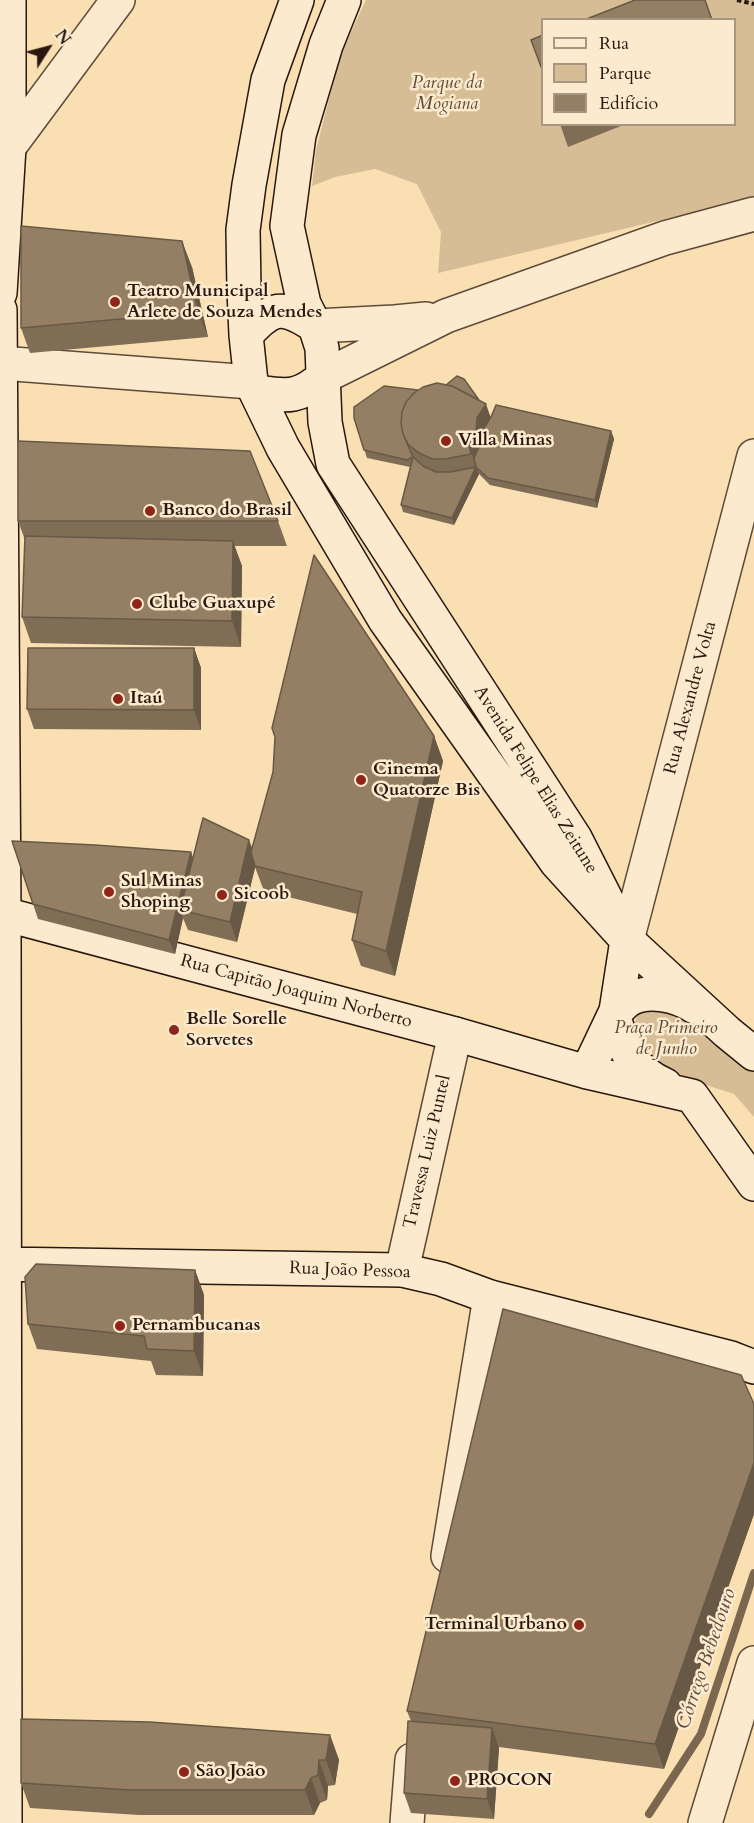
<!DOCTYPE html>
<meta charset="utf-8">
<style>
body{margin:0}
#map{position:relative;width:754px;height:1823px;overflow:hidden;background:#f9dfb2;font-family:Cardo,serif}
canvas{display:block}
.legend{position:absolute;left:541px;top:18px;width:195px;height:108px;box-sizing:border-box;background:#fbeacd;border:2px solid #a79681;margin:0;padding:8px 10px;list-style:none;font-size:18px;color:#29180f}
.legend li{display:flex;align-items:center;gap:12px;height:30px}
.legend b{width:30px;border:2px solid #a79681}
.north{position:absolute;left:18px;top:18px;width:60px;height:60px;-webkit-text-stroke:4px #fbeacd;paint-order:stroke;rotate:54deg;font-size:16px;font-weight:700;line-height:24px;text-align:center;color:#29180f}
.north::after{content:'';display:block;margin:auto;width:21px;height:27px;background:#29180f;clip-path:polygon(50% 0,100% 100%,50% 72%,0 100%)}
</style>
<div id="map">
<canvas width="754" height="1823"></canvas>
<ul class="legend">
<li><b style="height:8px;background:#fbeacd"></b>Rua</li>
<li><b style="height:16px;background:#d6bd96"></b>Parque</li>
<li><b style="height:16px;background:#957f64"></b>Edifício</li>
</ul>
<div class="north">N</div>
</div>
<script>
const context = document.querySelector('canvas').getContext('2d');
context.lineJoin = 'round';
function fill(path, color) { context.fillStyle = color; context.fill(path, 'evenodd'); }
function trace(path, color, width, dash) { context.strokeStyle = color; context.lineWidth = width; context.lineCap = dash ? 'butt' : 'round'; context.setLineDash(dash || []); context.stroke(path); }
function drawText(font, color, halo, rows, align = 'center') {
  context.font = font + ' Cardo,serif'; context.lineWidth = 5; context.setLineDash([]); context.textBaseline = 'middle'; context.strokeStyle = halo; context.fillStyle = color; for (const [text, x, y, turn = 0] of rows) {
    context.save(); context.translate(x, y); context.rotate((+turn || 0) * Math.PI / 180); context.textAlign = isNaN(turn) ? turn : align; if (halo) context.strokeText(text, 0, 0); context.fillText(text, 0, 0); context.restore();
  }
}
fill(new Path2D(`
 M366,0H754V198L438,273L441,232L417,184L375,169L335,177L312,186L316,150L341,53ZM542,20H734V124H542Z
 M663,1003L754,1064V1117L734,1094L647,1066L631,1034C638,1012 639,1007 663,1003Z`), '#d6bd96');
trace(new Path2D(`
 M649,1814L701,1734L754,1573`), '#7b6750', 8);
const minor = new Path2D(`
 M9,147L118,0
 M315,326L395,322L426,319
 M0,363L251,382
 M323,377L446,316L665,238L754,214
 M627,940L754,456
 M402,1270L455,1034
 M448,1556L490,1297
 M407,1823L412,1760
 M705,1823L754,1663`);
const secondary = new Path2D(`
 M297,0L268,80L249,185L243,230L244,290L246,335L251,382L283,448L385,620L557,863L627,940L727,1032L754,1054
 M344,0L326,45L299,135L287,226L304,304L315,326L322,348L325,422L333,464L575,838L607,901
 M0,293L9,147V0
 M0,310L4,914L5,1823
 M246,335C272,306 282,304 315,326
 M256,392C287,396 298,399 323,377
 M0,913L455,1034L587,1072L692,1096L754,1184
 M616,1011C620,1008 623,1004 627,1001C646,988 677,995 695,1007
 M614,1018C624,1049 633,1071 665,1085
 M587,1072L616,1011L627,940
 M0,1264L402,1270L441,1279L490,1297L731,1358L754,1367`);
trace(minor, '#5d4a38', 36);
trace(secondary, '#29180f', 36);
trace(new Path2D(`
 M737,0L754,4`), '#29180f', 4, [4.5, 3]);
trace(minor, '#fbeacd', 33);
trace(secondary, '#fbeacd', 33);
fill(new Path2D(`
 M560,124H626L568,147Z
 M192,267L208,337L30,353L21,328Z
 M491,417L611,431L614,439L597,508L490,485L479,474L454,525L403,512L401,505L410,467L367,458L354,418Z
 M18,521H278L287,546H234L242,566L241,647L31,643L22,617L25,540Z
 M194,648L201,668V730L34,729L27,709Z
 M434,736L443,761L395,976L361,966L352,940L357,914L264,891L255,867L237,942L188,930L183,918L175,954L38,919L33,904L193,859L252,847Z
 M195,1270L204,1295L203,1376L156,1375L151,1361L37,1349L28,1324Z
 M754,1404V1514L664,1769L499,1747L494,1819L411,1813L404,1793L411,1721L407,1711Z
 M330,1735L339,1760L335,1785L328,1786L327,1800L320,1803L314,1815H139L30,1808L21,1783Z`), '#806d56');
fill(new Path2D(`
 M182,241L192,267L208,337L198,312Z
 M486,404L493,424L476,467L479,474L454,525L452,518L476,467L469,445L477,418Z
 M611,431L614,439L597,508L595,500Z
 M233,541L242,566L241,647L232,621Z
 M194,648L201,668V730L194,710Z
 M434,736L443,761L395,976L386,951Z
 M249,840L257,860L237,942L230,922Z
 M191,852L196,866L180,910L183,918L175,954L169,940Z
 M195,1270L204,1295L203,1376L194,1351Z
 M754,1463V1514L664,1769L655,1744Z
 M492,1728L499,1748L494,1819L487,1799Z
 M330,1735L339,1760L335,1785L326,1760Z
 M319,1760L328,1786L327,1800L318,1775Z
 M311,1778L320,1803L314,1815L305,1790Z`), '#685946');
const building = new Path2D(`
 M635,0H705L712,20H584Z
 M543,35V72L531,40Z
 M21,226L182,241L198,312L21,328Z
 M457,376L464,379L479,400L452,386L446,385Z
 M437,383L452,386L486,404L477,418L476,432L469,445L471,454L445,459H432L419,453L408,444L403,434L401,423L402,412L406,402L414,393L423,387Z
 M384,386L418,390L414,393L406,402L402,412L401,423L403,434L413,457L407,460L364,450L354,418V407Z
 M496,405L611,431L595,500L488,478L476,467L474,458L480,445L482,431L491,417Z
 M18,441L250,451L278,521H18Z
 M413,457L423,466L436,472H450L476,467L452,518L401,505Z
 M25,536L233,541L232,621L22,617Z
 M314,555L434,736L386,951L352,940L362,892L255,866L251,852L273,772L275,737L272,728Z
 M28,648H194V710L27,709Z
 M203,818L249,840L230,922L180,910Z
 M12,841L95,845L191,852L169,940L33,904Z
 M36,1264L195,1270L194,1351L147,1349L144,1336L28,1324L25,1277Z
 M503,1309L741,1375L754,1404V1463L655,1744L407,1711Z
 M21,1719L150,1722L330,1735L326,1760H319L318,1775L311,1778L305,1790H130L21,1783Z
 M408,1721L492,1728L487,1799L404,1793Z`);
fill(building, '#957f64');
trace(building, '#685946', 1.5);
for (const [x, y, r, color] of [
 [115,302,6,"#8f2418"],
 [446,441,6,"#8f2418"],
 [150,511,6,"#8f2418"],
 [137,604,6,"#8f2418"],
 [118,699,6,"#8f2418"],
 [361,780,6,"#8f2418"],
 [109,892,6,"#8f2418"],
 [222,895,6,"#8f2418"],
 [174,1030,6,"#8f2418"],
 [120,1326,6,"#8f2418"],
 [579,1625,6,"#8f2418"],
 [184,1772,6,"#8f2418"],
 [455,1781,6,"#8f2418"]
]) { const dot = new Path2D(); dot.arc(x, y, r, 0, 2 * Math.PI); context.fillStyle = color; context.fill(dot); trace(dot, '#fbeacd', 2); }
drawText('italic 18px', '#5d4a38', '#fbeacd', [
 ["Parque da",447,84],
 ["Mogiana",447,105],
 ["Praça Primeiro",666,1029],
 ["de Junho",666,1050]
]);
drawText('bold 18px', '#29180f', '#fbeacd', [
 ["Teatro Municipal",127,292],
 ["Arlete de Souza Mendes",127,313],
 ["Villa Minas",458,441],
 ["Banco do Brasil",162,511],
 ["Clube Guaxupé",149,604],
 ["Itaú",130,699],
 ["Cinema",373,770],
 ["Quatorze Bis",373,791],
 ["Sul Minas",121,882],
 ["Shoping",121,903],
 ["Sicoob",234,895],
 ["Belle Sorelle",186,1020],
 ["Sorvetes",186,1041],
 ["Pernambucanas",132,1326],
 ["Terminal Urbano",567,1625,"right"],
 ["São João",196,1772],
 ["PROCON",467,1781]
], 'left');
drawText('18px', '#29180f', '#fbeacd', [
 ["Rua Alexandre Volta",691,698,-75],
 ["Avenida Felipe Elias Zeitune",535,780,58],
 ["Rua Capitão Joaquim Norberto",296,992,15],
 ["Travessa Luiz Puntel",428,1152,-77],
 ["Rua João Pessoa",350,1271,2]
]);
drawText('italic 20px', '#604c3a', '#fbeacd', [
 ["Córrego Bebedouro",707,1659,-71]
]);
</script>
